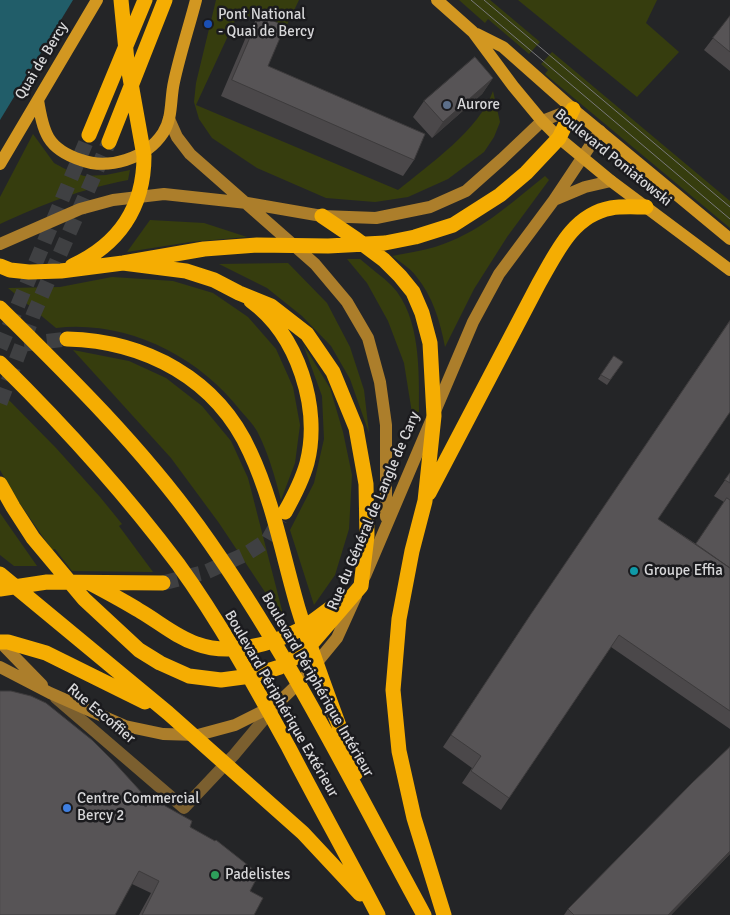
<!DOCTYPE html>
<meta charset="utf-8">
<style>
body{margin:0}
canvas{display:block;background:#242527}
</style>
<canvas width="730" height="915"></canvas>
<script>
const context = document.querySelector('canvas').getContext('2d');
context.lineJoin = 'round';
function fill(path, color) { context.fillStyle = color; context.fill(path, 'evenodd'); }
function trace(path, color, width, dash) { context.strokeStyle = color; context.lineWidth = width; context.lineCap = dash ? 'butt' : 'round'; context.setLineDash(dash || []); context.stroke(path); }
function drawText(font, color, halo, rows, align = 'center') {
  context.font = font + ' Signika,sans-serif'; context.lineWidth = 5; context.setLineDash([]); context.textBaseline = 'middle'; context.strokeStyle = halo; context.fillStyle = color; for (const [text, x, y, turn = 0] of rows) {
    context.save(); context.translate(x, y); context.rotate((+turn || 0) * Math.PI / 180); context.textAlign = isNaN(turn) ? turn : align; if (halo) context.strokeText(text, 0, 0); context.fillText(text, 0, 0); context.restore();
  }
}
fill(new Path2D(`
 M216,0H299L283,33L239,12L196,105L398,190C429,165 480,129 493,91L500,122L494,137L484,152L448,179L408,197L375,202L326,198L257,168L212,138L199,119L194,102L196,83Z
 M459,0H490L540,42L529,54L488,19L485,23Z
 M518,0H657L646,23L679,52L637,97Z
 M552,52L730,201V228L545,74L548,70L541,64Z
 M33,134L54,163L67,170L84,176L106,175L130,170L128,180C80,189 44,204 0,224V197Z
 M545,176L549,180L507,237L474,289L445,347C440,321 433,297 416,276C410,268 400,262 392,256C406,253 421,251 435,247C478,234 510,204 545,176Z
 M150,220L204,223L247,237L190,242L127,252Z
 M360,259C370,268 382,276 392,286C421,317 419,373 419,412L412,413L404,363L388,321L367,283L347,259Z
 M288,263L327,303L350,347L364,390L369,433L350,379L331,346L302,316L267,288L219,264Z
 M112,277L173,281L213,293L248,317L276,349L293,387L300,425L295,463L281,500C275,477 268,452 257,431C253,424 246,417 240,410C197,355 126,320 56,328L8,288L60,287Z
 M303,344L330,388L343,432L352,475L349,529L335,575L314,605L290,530L314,483L324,439L322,396Z
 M73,350L129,361L166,378L202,406L231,441L248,478L285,622L219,523L171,458Z
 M0,391L56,448L100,497L122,524L119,526L153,572L72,571L55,549L52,550L16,498L0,470Z
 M0,513L37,566H14L0,555Z`), '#363d0e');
fill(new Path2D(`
 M0,0H73L0,120Z`), '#215d69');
trace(new Path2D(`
 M24,344L67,339
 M0,348L89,135
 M0,403L34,313L109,142
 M163,583L206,572L246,554L268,540L280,519`), '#3f4042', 15, [15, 8]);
trace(new Path2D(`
 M56,698L184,808L234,755L275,706`), '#7b5f2f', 12);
trace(new Path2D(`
 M169,119L177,137L190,154L315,264L347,302L368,338L380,382L386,425V517
 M554,200L585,187L611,181
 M0,244L80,209L113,200L164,194L247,203L322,216L376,218L430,207L466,191L502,159L542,121L573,109
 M365,576L473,322L499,274L554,200L600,131
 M0,642L42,685
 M0,667L50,693L125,726L163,734L198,735L235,725L277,704L305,677L337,638L356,596`), '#ac7e2b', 12);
trace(new Path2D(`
 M437,0L473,32L513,86L542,121L559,138L611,181L730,270
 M477,34L503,47L573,109L730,239
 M38,100C43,132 47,149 81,160C108,170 146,159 163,133C173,118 170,99 174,82C180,54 189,27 196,0
 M0,164L97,0`), '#d29721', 12);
trace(new Path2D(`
 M89,135L145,0
 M109,142L165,0
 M322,216L356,239L384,260L400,276L413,292L422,313L430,343L434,416L425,501L412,551L399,619L393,690L399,751L414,818L444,915
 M0,266L10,270L29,272L61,271L123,263L204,249L257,245L328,246L385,243L415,237L453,225L500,195L526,173L559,138L573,109
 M72,266C118,245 144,208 144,156L127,61L121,0
 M251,301C298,335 321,408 307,463C302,481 294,496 285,512
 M0,308C70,377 140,446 198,526C286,648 352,783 424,915
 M67,339C146,341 217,379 250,452C273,501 283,557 298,608C315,664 337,718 356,773
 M0,363C64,426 124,492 178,564C220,622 255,686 289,748C318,804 349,859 378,915
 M0,484L13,507L33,538L84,599L139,650L160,663L189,676L221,680L251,676L280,667L305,651L361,586L367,536L366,484L356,428L333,372L307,334L271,306L239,293L214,280L186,271L123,263
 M429,493L538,285C556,254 572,215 611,208C622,206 635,207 646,207
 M0,574L168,713L303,833L360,894
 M90,583C107,592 124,601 140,611C159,622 176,637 197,644C229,656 271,645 301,629C315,621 328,609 342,600
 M0,589L47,582L163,583
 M0,642H8L46,653L145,702`), '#f5ad02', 15);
trace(new Path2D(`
 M471,0L730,219
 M484,0L730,207`), '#79797b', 1);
fill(new Path2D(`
 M260,15L268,66L414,160L403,176L221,96L249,30Z
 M730,16V71L704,50Z
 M493,78L482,94L432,138L413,117L424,101Z
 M730,320L658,519L696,544L724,502L714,496L730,473V729L611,647L501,810L462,783L472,768L443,747L523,626Z
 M614,356L623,362L607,385L598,379Z
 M730,747V854L671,915H564L568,909Z
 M151,798L190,827L250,891L254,915H139L151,893L132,884L139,802L145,806Z`), '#4b484a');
fill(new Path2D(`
 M493,78L482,94L432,138L443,122Z
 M730,851V854L671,915H668Z`), '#3d3b3c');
const building = new Path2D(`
 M260,15L285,26L268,66L425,134L414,160L232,80Z
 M730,16V52L713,38Z
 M475,57L493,78L443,122L424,101Z
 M730,321V412L658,519L730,568V711L619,635L509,798L471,771L481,756L451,735L531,614Z
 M614,356L623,362L610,380L601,375Z
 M730,473V483L725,480Z
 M727,498L730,500V568L696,544Z
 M0,691H11L31,696L46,703L92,740L113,761L143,794L139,802L146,807L151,798L192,821L190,827L215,841L216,840L259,874L250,891L263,898L254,915H142L159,881L139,871L115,915H0Z
 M730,747V851L668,915H574L568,909L692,783Z`);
fill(building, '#575456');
trace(building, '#3d3b3c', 1);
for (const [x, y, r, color] of [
 [208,24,5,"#1a4fb4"],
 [447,105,5,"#5c6f8a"],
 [634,571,5,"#0f9aa8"],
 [67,808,5,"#3f7fe0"],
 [215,875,5,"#2e9e5b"]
]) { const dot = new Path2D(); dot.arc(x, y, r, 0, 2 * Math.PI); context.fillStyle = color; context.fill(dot); trace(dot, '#1b1b1e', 2); }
drawText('15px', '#d7d7d9', '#1b1b1e', [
 ["Pont National",218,15],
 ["- Quai de Bercy",218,32],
 ["Aurore",457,105],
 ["Groupe Effia",644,571],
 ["Centre Commercial",77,799],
 ["Bercy 2",77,816],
 ["Padelistes",225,875]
], 'left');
drawText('15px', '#d7d7d9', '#1b1b1e', [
 ["Quai de Bercy",42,61,-59],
 ["Boulevard Poniatowski",613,158,39],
 ["Rue du Général de Langle de Cary",374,511,-67],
 ["Boulevard Périphérique Intérieur",317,685,60],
 ["Boulevard Périphérique Extérieur",281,704,60],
 ["Rue Escoffier",101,714,40]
]);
</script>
